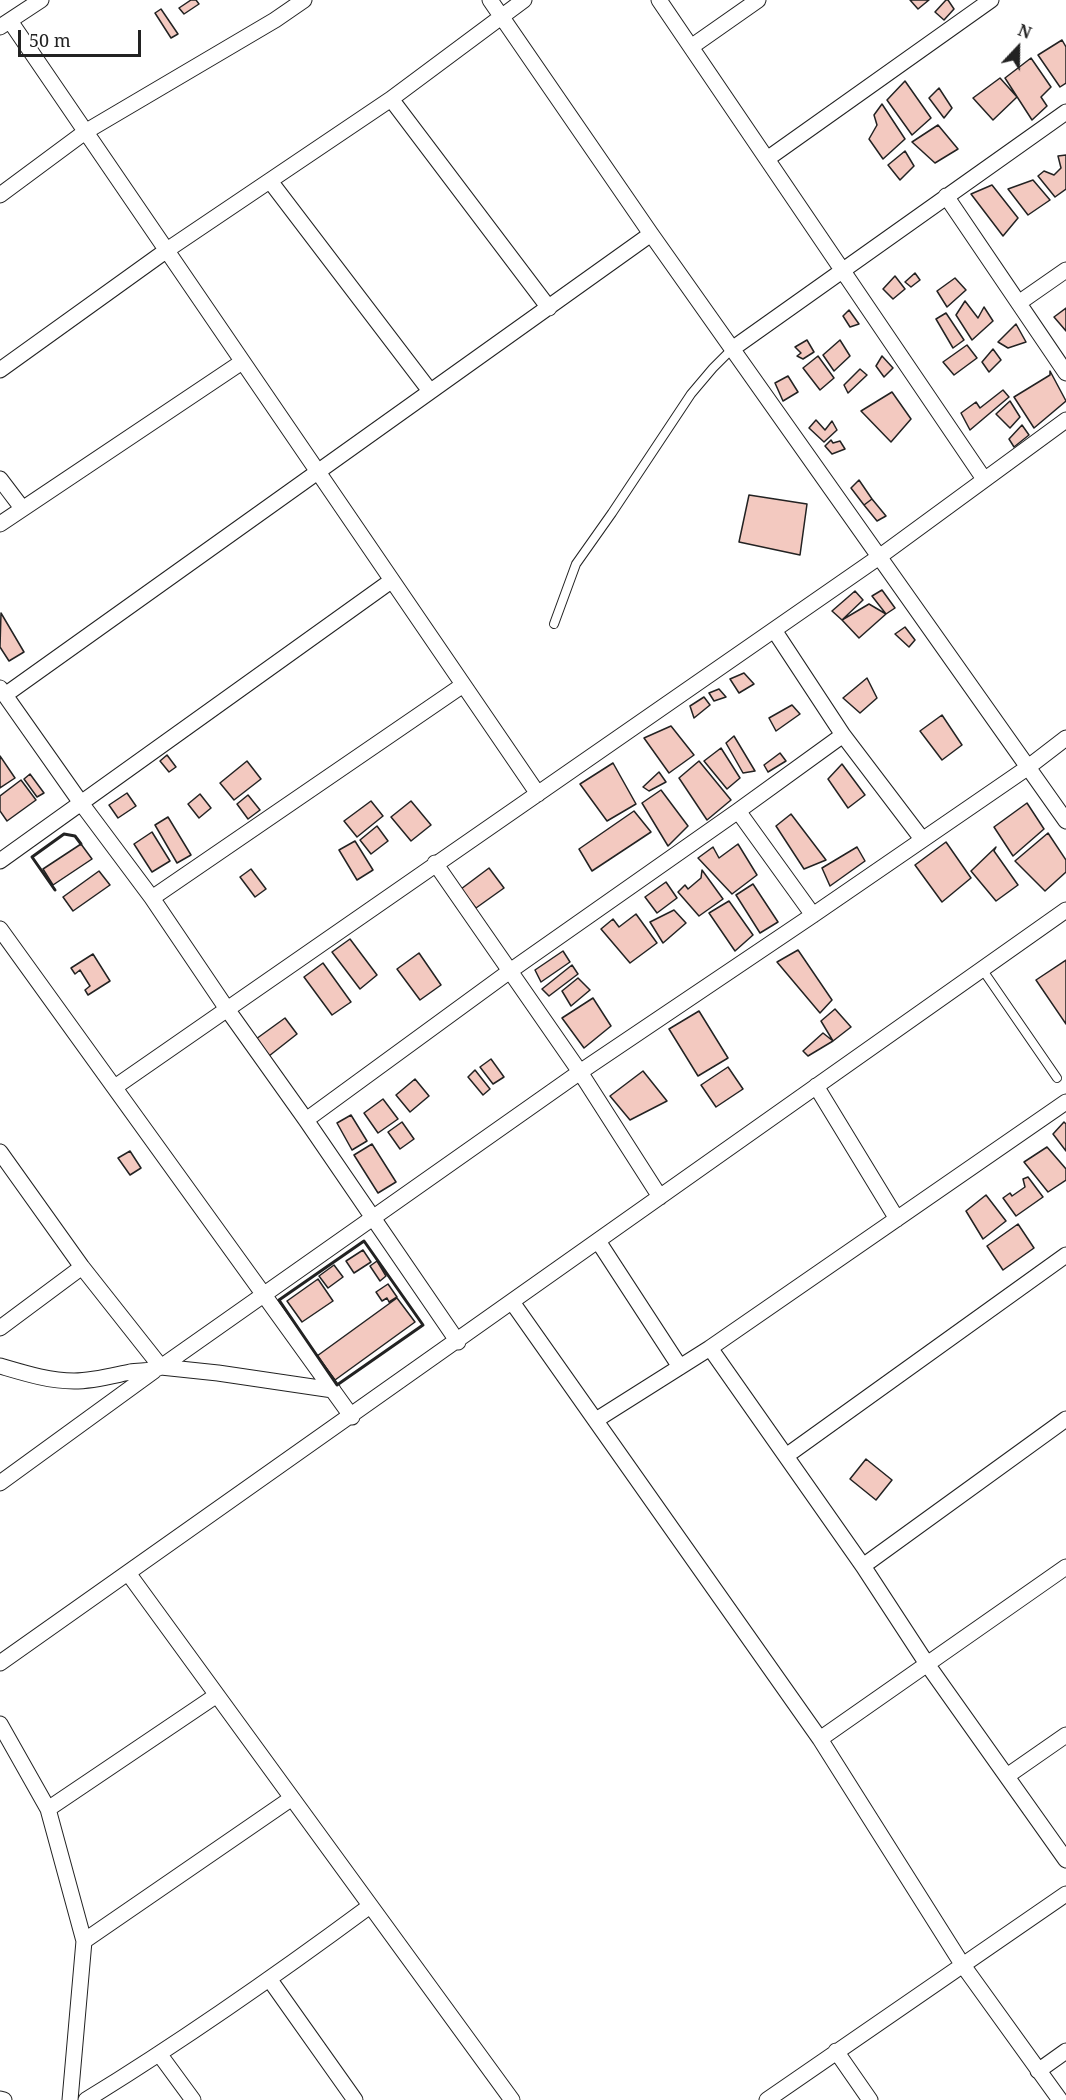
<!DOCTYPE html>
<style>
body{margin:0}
#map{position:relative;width:1066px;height:2100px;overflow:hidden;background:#fff;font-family:"Noto Serif",serif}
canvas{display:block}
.north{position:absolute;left:988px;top:18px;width:60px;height:60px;-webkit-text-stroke:4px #fff;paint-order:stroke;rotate:22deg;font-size:16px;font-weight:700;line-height:24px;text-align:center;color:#222}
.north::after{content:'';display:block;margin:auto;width:21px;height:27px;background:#222;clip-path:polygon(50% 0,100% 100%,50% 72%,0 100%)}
.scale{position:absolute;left:18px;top:30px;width:123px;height:27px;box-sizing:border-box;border:3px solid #222;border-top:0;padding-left:8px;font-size:18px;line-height:21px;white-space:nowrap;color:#222;-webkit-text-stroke:4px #fff;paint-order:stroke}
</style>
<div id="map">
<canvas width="1066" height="2100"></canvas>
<div class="north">N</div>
<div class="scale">50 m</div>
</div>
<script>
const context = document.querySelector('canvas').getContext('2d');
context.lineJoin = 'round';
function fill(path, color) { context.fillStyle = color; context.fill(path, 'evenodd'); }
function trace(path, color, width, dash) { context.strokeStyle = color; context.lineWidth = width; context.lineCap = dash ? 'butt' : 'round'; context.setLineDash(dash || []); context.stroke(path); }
const building = new Path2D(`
 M191,0H196L199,4L184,14L179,8Z
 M910,0H929L918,9Z
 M946,0H948L954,9L944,20L935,12Z
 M161,9L178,34L171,38L155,13Z
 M1062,40L1066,47V83L1060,87L1038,55Z
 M1031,58L1051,87L1041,97L1047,106L1032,120L1005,78Z
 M1000,78L1017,97L993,120L973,98Z
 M905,81L931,118L912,135L887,100Z
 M939,88L952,108L944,118L929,98Z
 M882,104L905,139L883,159L869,139L877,125L874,115Z
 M938,125L958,149L935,163L912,142Z
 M905,151L914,166L900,180L888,165Z
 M1066,155V189L1055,197L1038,176L1044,171L1054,175L1061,168L1058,156Z
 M1033,180L1050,200L1028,215L1008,189Z
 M992,185L1018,218L1003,236L971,194Z
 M915,273L920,280L911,287L905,282Z
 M895,276L905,289L893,299L883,289Z
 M955,278L966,290L947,307L937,291Z
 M965,301L978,318L984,307L993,321L972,340L956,315Z
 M1066,308V331L1054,317Z
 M849,310L859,324L850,327L843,316Z
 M946,313L964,340L953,348L936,319Z
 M1016,324L1026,342L1008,348L998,342Z
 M807,340L814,352L803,359L797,356L801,353L795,347Z
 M840,340L850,356L834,371L823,355Z
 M967,345L977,358L954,375L943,362Z
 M993,349L1001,360L989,372L982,362Z
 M818,356L834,378L820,390L803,368Z
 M882,356L893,368L884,377L876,366Z
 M860,369L867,375L848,393L844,385Z
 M1050,371L1066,401L1034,428L1014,397L1050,375Z
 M788,376L798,392L783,401L775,383Z
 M1003,390L1009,397L970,430L961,413L976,402L980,408Z
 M892,392L911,419L891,442L861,411Z
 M1010,401L1020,417L1010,428L996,414Z
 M816,420L825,430L832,421L837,430L824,442L809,428Z
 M1022,425L1029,435L1014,447L1009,439Z
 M831,440L833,443L840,441L845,449L832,454L825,446Z
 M859,480L872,499L864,505L851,488Z
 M749,495L807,504L800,555L739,542Z
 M872,499L886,516L877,521L864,505Z
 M882,590L895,608L886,614L872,596Z
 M855,591L863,600L842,620L832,611Z
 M869,604L886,614L859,638L842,620Z
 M1,613L24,652L9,661L0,647Z
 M905,627L915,640L909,647L895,634Z
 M744,673L754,684L739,693L730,679Z
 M867,678L877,698L860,713L843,698Z
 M719,689L726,697L714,701L709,693Z
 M704,697L710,705L694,718L690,706Z
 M792,705L800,714L776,731L769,718Z
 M942,715L962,745L942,760L920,731Z
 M671,726L694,755L669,773L644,738Z
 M734,736L755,771L743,773L726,743Z
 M721,748L740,778L727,789L704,761Z
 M780,753L786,761L768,772L764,765Z
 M167,755L176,767L169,772L160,761Z
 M0,756L15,778L0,788Z
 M247,761L261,779L234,800L220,783Z
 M699,761L731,800L707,820L679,778Z
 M613,763L636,804L607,821L580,784Z
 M842,764L865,795L848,808L828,779Z
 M659,772L666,782L649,791L643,787Z
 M30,774L44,793L37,797L24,779Z
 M21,780L36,800L7,821L0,811V796Z
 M661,790L688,826L668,846L642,803Z
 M127,793L136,806L118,818L109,805Z
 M200,794L211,808L199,818L188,804Z
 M248,795L260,810L248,819L237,804Z
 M371,801L383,816L357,837L344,821Z
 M411,801L431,825L411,841L391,817Z
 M1027,803L1044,829L1013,856L994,827Z
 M634,811L651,832L592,871L579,849Z
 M791,814L826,860L804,869L776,826Z
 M168,817L191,855L177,863L155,825Z
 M377,826L388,841L371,854L360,840Z
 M152,832L170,861L152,872L134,844Z
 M1048,833L1066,860V872L1045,891L1015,861Z
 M355,841L373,870L357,880L339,850Z
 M946,842L971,878L942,902L915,865Z
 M81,844L92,859L53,885L43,869Z
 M738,844L757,875L732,894L698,858L713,847L719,858Z
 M857,847L865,861L830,886L822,868Z
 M996,847L994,851L1018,885L996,901L971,871Z
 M489,868L504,888L476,908L461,889Z
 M251,869L266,889L255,897L240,877Z
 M702,870L723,899L699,916L678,892L685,885L688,889L701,878Z
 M99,871L110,885L73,911L63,897Z
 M666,882L677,898L657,913L645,897Z
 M753,884L778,922L760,933L736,895Z
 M729,901L753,935L735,951L709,913Z
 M674,910L686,923L663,943L650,922Z
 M636,914L657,943L630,963L601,929L613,919L619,927Z
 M350,939L377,975L360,989L332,952Z
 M798,950L832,1000L820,1013L777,962Z
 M563,951L570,962L541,982L535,970Z
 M419,953L441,985L420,1000L397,969Z
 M93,954L110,981L88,995L85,990L90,986L80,970L75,974L71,968Z
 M1066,960V1024L1036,980Z
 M323,963L351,1002L332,1015L304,977Z
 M572,965L578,974L549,996L542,989Z
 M578,978L590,990L571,1006L562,991Z
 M593,998L611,1026L584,1048L562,1018Z
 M835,1009L851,1027L833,1041L821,1021Z
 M699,1011L728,1058L698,1076L669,1029Z
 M285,1018L297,1034L269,1056L256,1039Z
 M823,1033L833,1041L808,1056L803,1051Z
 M491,1059L504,1077L493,1084L480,1067Z
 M728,1067L743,1089L716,1107L701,1085Z
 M475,1070L490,1089L483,1095L468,1077Z
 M643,1071L667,1101L630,1120L610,1096Z
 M415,1079L429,1096L410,1112L396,1095Z
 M383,1099L398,1119L378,1133L364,1113Z
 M351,1115L367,1141L352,1150L337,1123Z
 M402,1122L414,1139L400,1149L388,1132Z
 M1064,1122L1066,1124V1151L1053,1134Z
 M372,1144L396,1182L378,1193L354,1155Z
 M1047,1147L1066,1169V1180L1048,1192L1024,1162Z
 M130,1151L141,1168L130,1175L118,1158Z
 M1028,1177L1043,1197L1016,1216L1003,1198L1010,1193L1012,1196L1025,1187L1023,1179Z
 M986,1195L1006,1221L983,1239L966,1211Z
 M1018,1224L1034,1248L1003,1270L987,1246Z
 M363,1250L371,1262L354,1273L346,1261Z
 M377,1261L386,1276L380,1281L370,1266Z
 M334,1265L343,1277L328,1288L319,1276Z
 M318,1279L333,1301L302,1322L287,1301Z
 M388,1284L397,1297L389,1302L387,1298L382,1301L376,1292Z
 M397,1298L415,1322L335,1380L317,1356Z
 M866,1459L892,1480L876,1500L850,1479Z`);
fill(building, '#f3c9c0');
trace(building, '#222', 1.5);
const lane = new Path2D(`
 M554,624L576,564L612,513L691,394L713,368L732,349
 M982,969L1057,1078`);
const street = new Path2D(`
 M490,0L651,234L1066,821
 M659,0L984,479
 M10,21L538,794
 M0,27L41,0
 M691,47L758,0
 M391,99L549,308
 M767,159L991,0
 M270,181L430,391
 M0,195L85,132L275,20L304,0
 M946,196L1066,373
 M1020,302L1066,270
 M732,349L1066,112
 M0,370L167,250L391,99L524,0
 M0,479L22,508
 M0,524L242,362
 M774,630L843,735L922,839
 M0,688L81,803L152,898L227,1009L306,1120L458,1342
 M5,695L651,234
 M738,811L813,915
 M0,861L391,581
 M435,863L580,1072L660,1197
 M152,898L463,685
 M0,929L352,1417
 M816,1086L897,1219
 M115,1087L879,557L1066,420
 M306,1120L510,971L738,811L843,735
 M0,1152L82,1267L161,1367L580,1072L813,915L1027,768L1066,738
 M598,1241L680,1367
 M512,1302L820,1739L962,1964L1060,2100
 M0,1328L82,1267
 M710,1348L863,1566L927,1664L1066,1860
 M0,1366C24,1373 49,1381 74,1381C93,1381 111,1376 130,1372C141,1370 151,1372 161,1367L218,1373L333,1390
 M596,1420L710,1348L1066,1102
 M786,1456L1066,1255
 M0,1483L154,1371
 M863,1566L1066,1419
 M128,1573L512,2100
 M0,1663C357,1414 710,1160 1066,910
 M0,1724L48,1809L84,1941L70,2100
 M820,1739L1066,1567
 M1007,1776L1066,1735
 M48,1809L217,1695
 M84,1941L292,1798
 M270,1980L355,2100
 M836,2051L870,2100
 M160,2055L193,2100
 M1038,2071L1066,2051
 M0,2099L4,2100
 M86,2100C184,2040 278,1974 370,1906
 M767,2100L1066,1894`);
trace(lane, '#222', 10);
trace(street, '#222', 17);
trace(lane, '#fff', 8);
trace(street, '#fff', 15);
trace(new Path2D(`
 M55,890L32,857L64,834L75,836L81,844
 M364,1241L423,1325L337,1385L279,1300Z`), '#222', 3);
</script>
